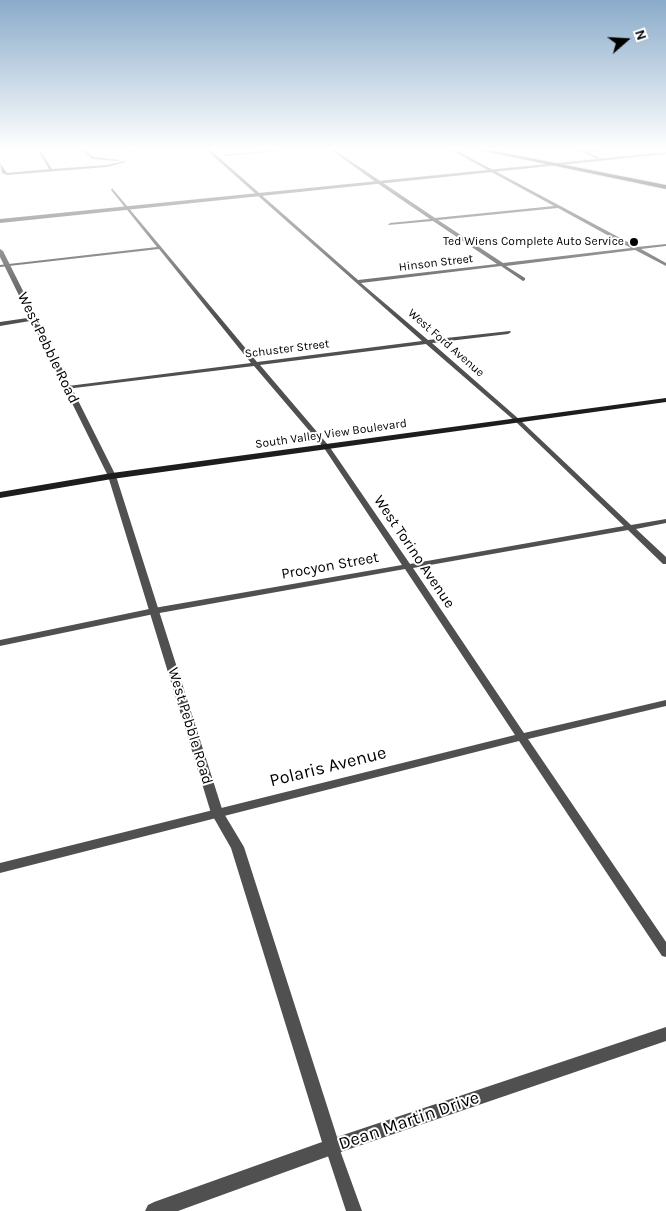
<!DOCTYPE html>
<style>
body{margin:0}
#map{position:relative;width:666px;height:1211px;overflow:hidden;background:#fff;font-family:Karla,sans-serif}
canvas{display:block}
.north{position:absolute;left:601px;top:15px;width:50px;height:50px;-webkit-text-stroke:4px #fff;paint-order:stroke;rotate:71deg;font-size:14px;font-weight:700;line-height:20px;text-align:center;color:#000}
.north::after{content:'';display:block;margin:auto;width:18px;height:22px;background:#000;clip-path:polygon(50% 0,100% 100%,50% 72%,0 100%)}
</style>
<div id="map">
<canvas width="666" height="1211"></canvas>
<div class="north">N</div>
</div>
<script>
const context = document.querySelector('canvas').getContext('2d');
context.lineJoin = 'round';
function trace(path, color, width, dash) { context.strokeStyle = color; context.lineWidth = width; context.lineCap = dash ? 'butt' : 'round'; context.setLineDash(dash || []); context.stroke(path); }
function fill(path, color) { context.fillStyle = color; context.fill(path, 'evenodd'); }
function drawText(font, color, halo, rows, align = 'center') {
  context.font = font + ' Karla,sans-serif'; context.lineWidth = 4; context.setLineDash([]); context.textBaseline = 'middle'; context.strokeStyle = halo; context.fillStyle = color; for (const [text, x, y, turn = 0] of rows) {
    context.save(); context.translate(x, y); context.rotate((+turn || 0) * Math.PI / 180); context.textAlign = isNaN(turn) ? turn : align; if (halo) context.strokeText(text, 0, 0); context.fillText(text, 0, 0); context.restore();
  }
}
const trunk = new Path2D(`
 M465,147H474L666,185V189Z`);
trace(trunk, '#dbdbdb', 2);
fill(new Path2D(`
 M79,147H83L94,157L120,160L118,161L92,159Z
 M130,147H133L138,154H136Z
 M199,147H207L358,280L497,264L433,221L388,225L390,223L430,219L377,183L327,147H330L435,218L554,206L451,150L452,148L637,247L666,244V246L641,249L666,263V266L635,250L506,266L525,278V280L523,281L501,266L361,283L428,340L510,331L511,332L508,334L432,343L520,420L631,525L666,519V523L636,529L666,557V564H663L628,530L413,568L524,733L666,700V706L528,739L666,942V957L662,956L519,741L0,873V863L515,735L405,569L154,614L0,646V640L154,608L402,565L324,448L254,366L66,389V387L68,386L251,363L159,249L0,267V265L157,247L111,190L112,188L257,362L422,341L204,148L172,151L170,150ZM558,208L631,248L503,263L438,220ZM426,344L516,422L624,526L410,564L329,446L260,365Z
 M313,147H322L224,156L222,155Z
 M570,147H574L584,151L609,148L611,149L588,153L599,157L598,159Z
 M41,151L52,169L107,165L124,161L126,162L107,167L7,175L2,173L0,163L7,173L49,169L39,152Z
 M34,317L37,319L36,320L0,326V322Z
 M332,1140L337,1142L362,1211H346L325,1147L327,1142Z`), '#505050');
fill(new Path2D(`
 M666,152V154L0,223V219Z
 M0,249L3,251L116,476L223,812L244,847L337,1137L666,1027V1041L332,1155L178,1211H145L148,1205L154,1202L322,1142L231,848L211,813L108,476L0,257Z`), '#505050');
fill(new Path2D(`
 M666,398V402L112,479L0,498V492L112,473Z`), '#1d1d1d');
fill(trunk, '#000');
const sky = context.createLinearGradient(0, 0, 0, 316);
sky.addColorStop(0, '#8aabca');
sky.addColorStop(0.47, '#fff');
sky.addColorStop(1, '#ffffff00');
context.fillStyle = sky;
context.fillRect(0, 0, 666, 316);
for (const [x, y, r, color] of [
 [634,242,5,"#000"]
]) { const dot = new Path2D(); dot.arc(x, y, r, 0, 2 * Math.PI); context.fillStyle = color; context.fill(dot); trace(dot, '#fff', 2); }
drawText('12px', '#000', '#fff', [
 ["Ted Wiens Complete Auto Service",624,242]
], 'right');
drawText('12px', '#000', '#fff', [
 ["Hinson Street",436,263,-7],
 ["West Ford Avenue",446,343,41],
 ["Schuster Street",287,349,-7],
 ["South Valley View Boulevard",331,434,-8]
]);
drawText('15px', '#000', '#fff', [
 ["West Pebble Road",48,348,64],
 ["West Torino Avenue",414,552,56],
 ["Procyon Street",330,566,-10],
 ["West Pebble Road",190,726,73]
]);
drawText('18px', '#000', '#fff', [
 ["Polaris Avenue",328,767,-14],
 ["Dean Martin Drive",409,1121,-19]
]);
</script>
